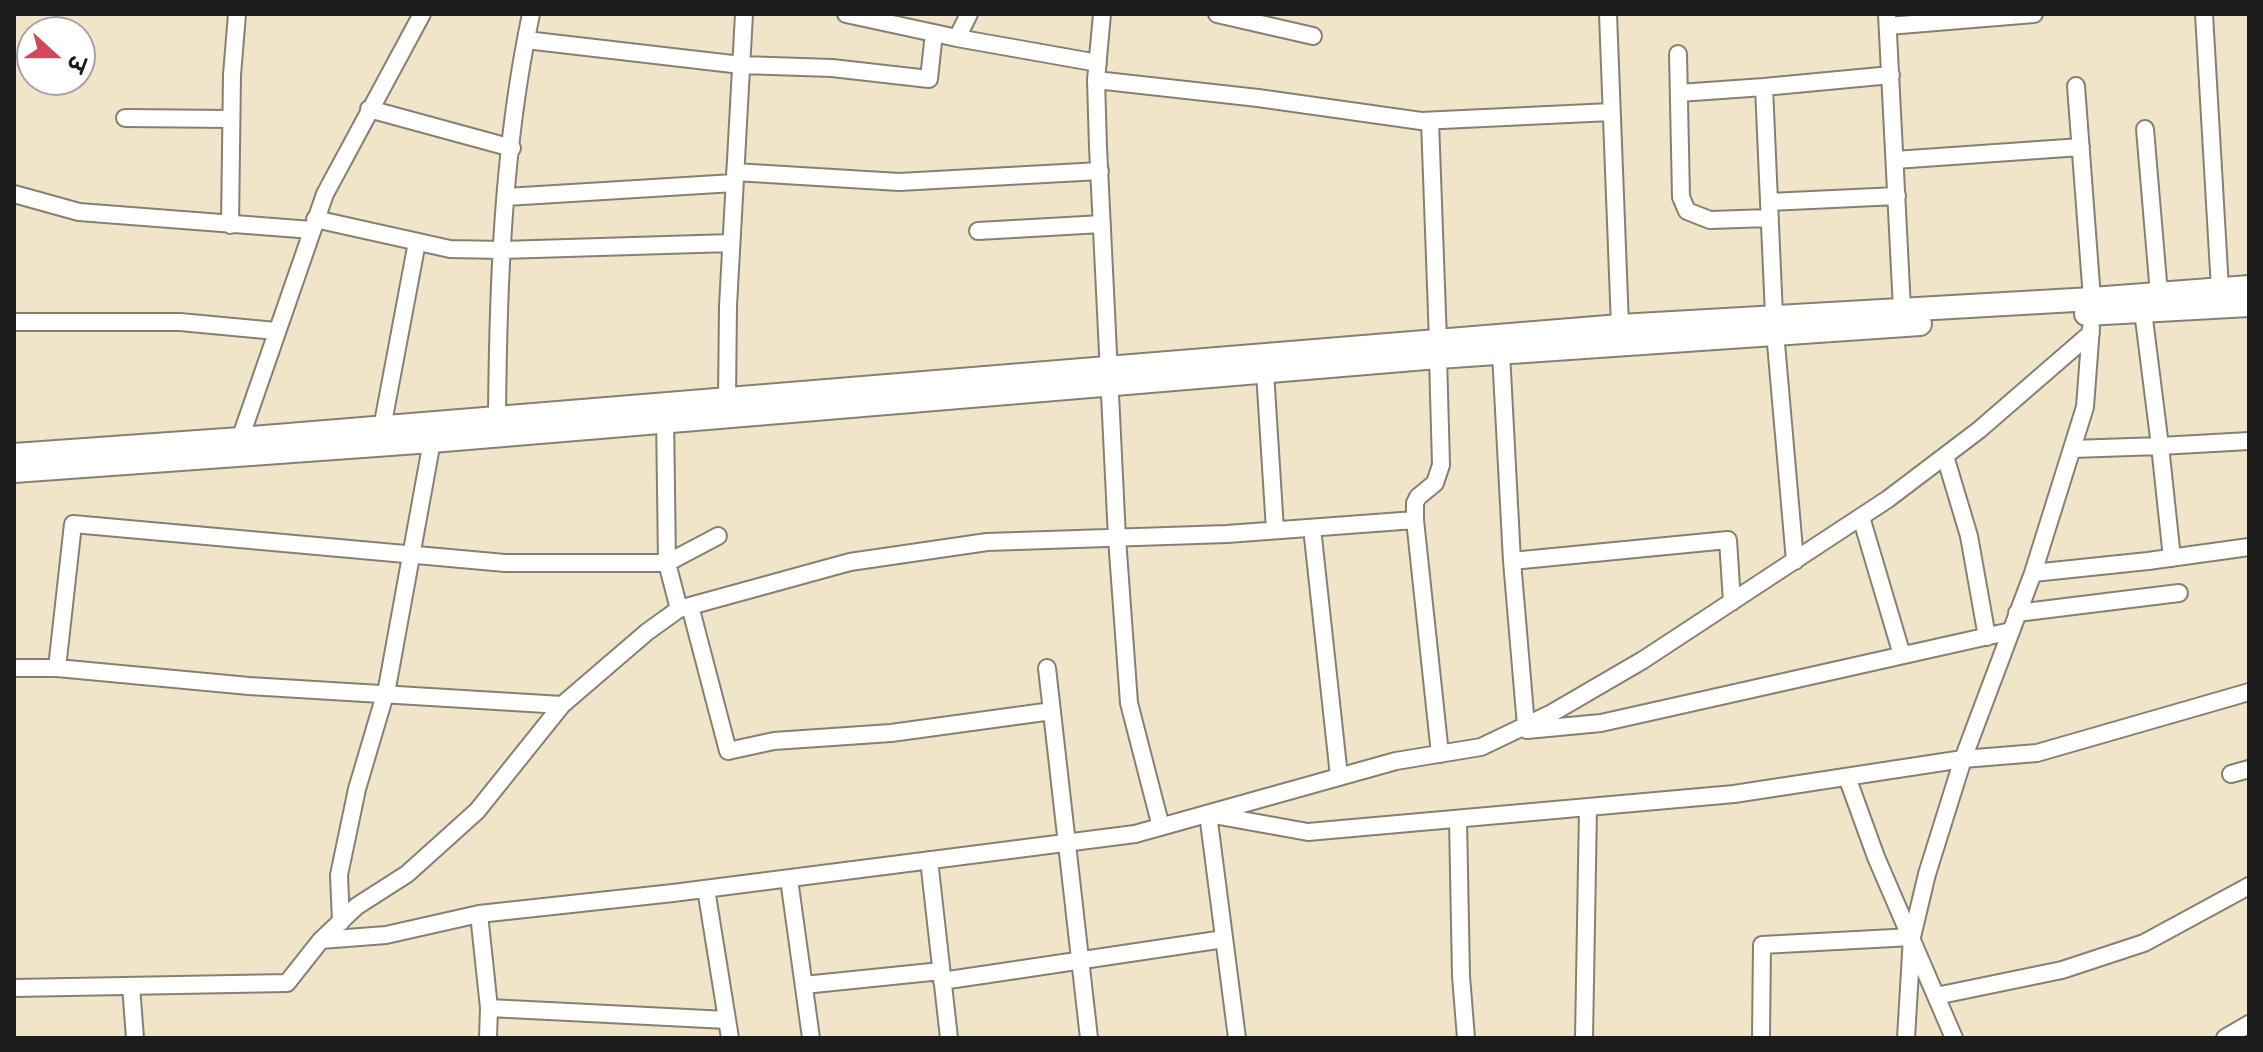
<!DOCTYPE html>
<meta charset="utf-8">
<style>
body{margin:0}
#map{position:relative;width:2263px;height:1052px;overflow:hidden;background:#f0e5c9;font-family:"Patrick Hand","Playpen Sans Deva",sans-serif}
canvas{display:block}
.frame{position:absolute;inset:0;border:16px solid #1c1c1c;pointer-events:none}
.north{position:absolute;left:16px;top:16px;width:80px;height:80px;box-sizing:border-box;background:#fff;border:2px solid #a4a4a4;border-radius:50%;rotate:111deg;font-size:22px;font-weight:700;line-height:32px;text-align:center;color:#1c1c1c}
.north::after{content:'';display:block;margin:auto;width:28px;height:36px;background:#d1495b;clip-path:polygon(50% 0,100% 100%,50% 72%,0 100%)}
</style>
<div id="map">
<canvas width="2263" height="1052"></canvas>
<div class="frame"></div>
<div class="north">उ</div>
</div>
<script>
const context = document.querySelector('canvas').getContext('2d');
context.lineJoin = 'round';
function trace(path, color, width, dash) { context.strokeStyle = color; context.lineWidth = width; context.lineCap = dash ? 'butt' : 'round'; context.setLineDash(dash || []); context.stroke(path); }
const minor = new Path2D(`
 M846,14L957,38L1098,63
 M1102,14L1096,80L1098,147L1117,538L1129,703L1161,827
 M1217,14L1313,36
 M1608,14L1620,326
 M1887,14L1902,309
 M2204,14L2220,289
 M1888,26L2034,14
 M957,38L969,14
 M526,40L741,65L832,68L929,79L934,33
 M1678,54L1681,197L1687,211L1710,220L1770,218
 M1096,80L1258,98L1421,121L1611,112
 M2076,86L2092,299
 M1679,93L1764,87
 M369,109L512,148
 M125,118L231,119
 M1430,121L1438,341
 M2145,129L2159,294
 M1895,160L2081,147
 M735,172L899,182L1100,171
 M14,194L79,212L312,230
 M506,197L734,183
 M1769,202L1897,196
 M315,219L450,249L502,250L731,243
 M230,225L232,75L237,14
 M978,231L1102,224
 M1774,316L1764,87L1891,75
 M14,322H180L276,331
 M1775,332L1795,561
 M1501,353L1512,561L1526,726
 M1265,372L1275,530
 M727,399L728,306L744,14
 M665,414L667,563L679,609
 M497,418C498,284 503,146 531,14
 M382,428L417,242
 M240,439L325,194L422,14
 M2072,449L2160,446L2143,311
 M1945,456L1969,536L1987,637
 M1861,517L1902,655
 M1415,520V503L1418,497L1435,483L1441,465L1438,357
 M1312,528L1339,776
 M2172,558L2160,446L2249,441
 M1512,561L1728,540L1732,602
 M2033,573L2148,561L2249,547
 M690,606L728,751L774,741L891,733L1052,711
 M2017,613L2179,593
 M14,668H57L249,686L562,705
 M57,668L73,524L505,563H667L718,536
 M1047,668L1089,1038
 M1527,730L1601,723L2011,631
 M2231,774L2249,769
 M1847,777L1876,857L1954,1038
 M1458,819L1461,976L1466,1038
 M929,860L949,1038
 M789,879L811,1038
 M706,889L730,1038
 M479,914L489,1008L488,1038
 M341,922L339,875L357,789L387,688L432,441
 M321,940L357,906L407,874L477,811L562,705L647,632L679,609L850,562L987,542L1227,534L1415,520L1440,754
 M942,981L1224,939
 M804,985L941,971
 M131,986L135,1038
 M14,988L287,983L321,940L386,935L479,914L673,893L1135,834L1396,761L1481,747L1552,713L1643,660L1888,499L1979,430L2091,333
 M1936,996L2062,970L2144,943L2249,886
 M489,1008L727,1020
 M1237,1038L1208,814L1308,832L1734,794L1963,759L2037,753L2249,692
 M1584,1038L1588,809
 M1761,1038L1762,945L1912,937
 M1906,1038L1912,937L1927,874L1963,759L2033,573L2085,407L2091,327
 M2225,1038L2249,1024`);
const major = new Path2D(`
 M2086,314L2249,305
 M14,455L240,439L1620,326L2092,299L2249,287
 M14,471L432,441L1438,357L1920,324`);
trace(minor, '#868072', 20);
trace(major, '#868072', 26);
trace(minor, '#fff', 16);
trace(major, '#fff', 22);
</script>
